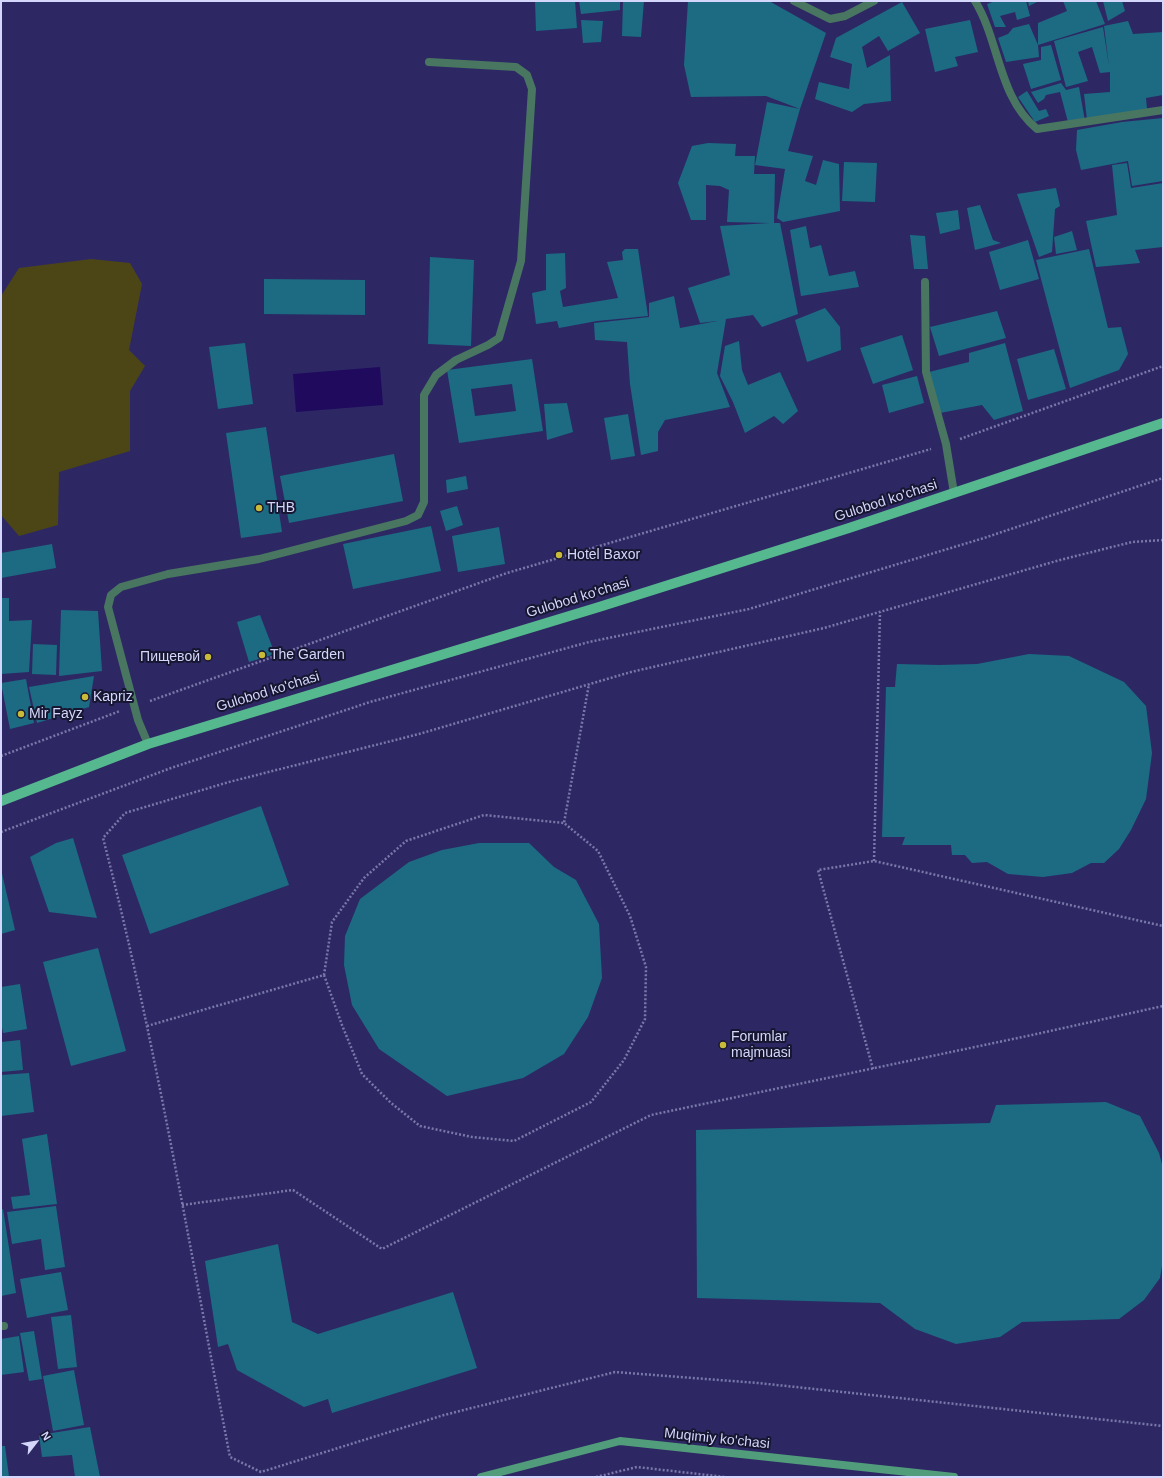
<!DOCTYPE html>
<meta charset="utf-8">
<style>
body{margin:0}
#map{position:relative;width:1164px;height:1478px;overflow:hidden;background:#2d2864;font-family:Helvetica,sans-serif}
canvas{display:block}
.frame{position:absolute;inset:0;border:2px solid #d4d6fb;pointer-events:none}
.north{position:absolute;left:16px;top:1422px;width:40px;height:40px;-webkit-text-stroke:3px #171631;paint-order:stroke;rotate:59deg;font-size:11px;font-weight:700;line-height:16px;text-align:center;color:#d4d6fb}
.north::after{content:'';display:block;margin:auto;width:14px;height:18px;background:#d4d6fb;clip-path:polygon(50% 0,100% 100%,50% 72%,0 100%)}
</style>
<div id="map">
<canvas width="1164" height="1478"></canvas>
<div class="frame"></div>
<div class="north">N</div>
</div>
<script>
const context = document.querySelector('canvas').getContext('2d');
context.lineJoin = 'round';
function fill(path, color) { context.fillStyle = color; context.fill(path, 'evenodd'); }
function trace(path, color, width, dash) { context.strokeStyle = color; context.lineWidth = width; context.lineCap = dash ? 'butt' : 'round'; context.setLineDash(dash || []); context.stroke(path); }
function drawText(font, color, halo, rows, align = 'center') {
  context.font = font + ' Helvetica,sans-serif'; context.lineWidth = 4; context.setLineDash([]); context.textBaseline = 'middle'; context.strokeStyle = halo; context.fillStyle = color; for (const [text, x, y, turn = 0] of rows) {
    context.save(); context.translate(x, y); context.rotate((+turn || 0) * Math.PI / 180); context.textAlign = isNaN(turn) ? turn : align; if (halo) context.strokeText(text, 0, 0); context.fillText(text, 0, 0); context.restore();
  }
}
fill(new Path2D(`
 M91,259L130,263L142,284L129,350L145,366L130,391V451L59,472L58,525L19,536L1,515V296L19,268Z`), '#4c4617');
fill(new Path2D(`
 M380,367L383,405L296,412L293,374Z`), '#1f0a5e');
fill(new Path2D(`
 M535,1H575L577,28L536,31Z
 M579,1H620V10L581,14Z
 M623,1H644L641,37L622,36Z
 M688,1H769L826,33L800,109L766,96L691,97L684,65Z
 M995,1H1026L1030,16L1017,20L1015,12L1000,16L1006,27H995L987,4Z
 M1028,1H1039L1029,6Z
 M1063,1H1096L1105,24L1038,45L1039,57L1006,62L998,38L1008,34L1013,28L1029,24L1038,45V23L1067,11Z
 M1103,1H1122L1125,11L1108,21Z
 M902,2L920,33L888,51L879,36L862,47L867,68L890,55L891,101L864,104L852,112L815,99L819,82L849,89L852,64L830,57L836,38Z
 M581,20L603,21L601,42L583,43Z
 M970,20L978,52L955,57L958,66L935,72L925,29Z
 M1128,21L1133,34L1163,32V95L1146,98L1147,109L1087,120L1084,94L1110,92V72L1100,73L1092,47L1078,52L1088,81L1066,87L1054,41L1103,27L1109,66L1104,26Z
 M1051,45L1061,80L1031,89L1023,64L1041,60V47Z
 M1061,83L1066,90L1079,87L1085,121L1068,122L1060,92L1046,95L1044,99L1038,103L1031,92Z
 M1027,91L1039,111L1046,109L1049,116L1035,122L1018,97Z
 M767,102L800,109L788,151L813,156L805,181L816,185L823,160L839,164L840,211L783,222L777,218L785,169L755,165Z
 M1163,118V181L1132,186L1128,161L1081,170L1076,150L1077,130L1122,122Z
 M708,143L736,144L735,156H755L754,174H775L774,223H780L798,314L762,327L753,315L726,319L717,373L730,407L665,420L658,432V451L641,455L630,384L627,342L595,340L594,323L649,317V318V303L674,296L680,328L717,321L700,323L688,288L730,275L720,226L770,223L727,222L729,190L720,186L706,185V220H691L678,183L692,146Z
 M844,162L877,163L875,202L842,201Z
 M1127,163L1131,188L1163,183V247L1135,250L1140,263L1096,267L1086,221L1117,215L1112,165Z
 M1056,188L1060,206L1055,209L1052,252L1039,257L1017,194Z
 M980,205L993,240L1001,243L975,250L967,208Z
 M958,210L960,229L940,234L936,213Z
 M806,226L810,248L821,245L829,276L855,271L859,287L801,296L790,230Z
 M1072,231L1077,250L1056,254L1054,237Z
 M910,235L925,236L928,269H914Z
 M1028,240L1039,279L1000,290L989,252Z
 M625,249H638L648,316L597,321L559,328L557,321L536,324L532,293L546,290V254L565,253L566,288L560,291L563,307L618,298L607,262L623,260L622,252Z
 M1089,249L1108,328L1121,327L1128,354L1119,370L1070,388L1036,260Z
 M430,257L474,260L471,346L428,344Z
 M264,279L365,280V315L264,314Z
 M825,308L840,327L841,350L807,362L795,320Z
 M997,311L1006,338L939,356L930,327Z
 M902,335L913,370L873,384L860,348Z
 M739,341L742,370L748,385L780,372L798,411L783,424L774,416L745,433L733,402L720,376L725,346Z
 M245,343L253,404L218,409L209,347Z
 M1005,343L1023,411L994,420L982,405L940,413L929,372L969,362V353Z
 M1054,349L1066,389L1028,400L1017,359Z
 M532,359L543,431L459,443L447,370ZM512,384L516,411L475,416L471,389Z
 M917,376L924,403L889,413L882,385Z
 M567,403L573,432L547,440L544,404Z
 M628,414L635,456L611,460L604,418Z
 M266,427L282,532L241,538L226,433Z
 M394,454L403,501L289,523L280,476Z
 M466,476L468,489L447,493L446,480Z
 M457,506L463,525L446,531L440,511Z
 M431,526L441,571L353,589L343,544Z
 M499,527L505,564L458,572L452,536Z
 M52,544L56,568L1,578V553Z
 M1,598H9V621L32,620L29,672L1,674Z
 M61,610L98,611L102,671L59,676Z
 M260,615L275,654L249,662L237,622Z
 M33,644L57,645L56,675L32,674Z
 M1029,654L1069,656L1124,682L1146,706L1152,753L1146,799L1131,830L1119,849L1104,863H1091L1072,873L1043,877L1008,874L987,862L972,863L965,855H952L951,845H902L905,837H882L886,687H895L897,664L939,665L977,664Z
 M94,676L89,707L37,723L29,687Z
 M26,679L34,723L10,729L1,683Z
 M261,806L289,885L150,934L122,855Z
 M73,838L97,918L49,912L30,857L56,843Z
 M479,843H529L554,867L576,880L599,924L602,978L588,1017L564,1054L523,1078L447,1096L379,1049L352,1005L344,965L345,936L360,899L409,862L442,850Z
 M1,869L15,930L1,934Z
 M98,948L126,1051L71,1066L43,962Z
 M20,984L27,1029L3,1033L1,1022V987Z
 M20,1040L23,1070L1,1072V1042Z
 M29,1073L34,1112L1,1116V1075Z
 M1106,1102L1140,1116L1159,1153L1163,1168V1260L1160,1278L1144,1300L1119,1319L1022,1322L1000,1337L956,1344L915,1329L880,1303L697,1298L696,1130L990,1123L996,1105Z
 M47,1134L57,1204L13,1209L11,1197L30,1195L22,1139Z
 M56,1206L65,1267L45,1270L41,1239L12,1244L7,1212Z
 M3,1209L16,1293L1,1296V1210Z
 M278,1244L292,1322L318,1334L453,1292L477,1368L332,1413L328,1399L304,1407L237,1370L228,1344L218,1347L205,1261Z
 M61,1272L68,1310L27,1318L20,1279Z
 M71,1315L77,1367L58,1369L51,1317Z
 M34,1331L42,1379L29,1381L20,1333Z
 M19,1336L24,1372L1,1375V1339Z
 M74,1370L84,1425L53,1431L43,1376Z
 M90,1427L100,1477H75L72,1455L42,1457L39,1435Z
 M1,1446H5L9,1477H1Z`), '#1c6b82');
trace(new Path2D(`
 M960,439L1163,366
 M1163,540L1132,542L1060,560L824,628L631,672L419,734L229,782L125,813L103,838C156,1042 190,1251 230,1457L261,1472L444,1415L615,1372L758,1383L1163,1426
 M150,701L507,573L931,449
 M1,756L120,711
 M1,832L171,768L370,702L589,642L749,609L984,538L1163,478
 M874,861L880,612
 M324,975L342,1025L362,1074L391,1103L420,1126L472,1137L514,1141L591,1102L624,1060L645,1019L646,967L630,916L598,851L564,823L589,684
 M147,1026L324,975L332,922L364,878L406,841L484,815L564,823
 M873,1069L818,870L874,861L1163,926
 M182,1205L293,1190L382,1249L651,1115L1032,1035L1163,1006
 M596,1477L637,1467L725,1477`), '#7a78a9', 2.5, [2, 2]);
trace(new Path2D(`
 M794,1L830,19L845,16L874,1
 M975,1C1000,42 998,97 1037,129L1163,110
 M925,282L926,372L946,444L954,493
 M148,744L138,720L108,607L111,595L121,587L168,574L259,559L406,521L418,515L424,502V395L436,375L456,360L488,345L499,338L521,261L532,89L527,75L516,67L429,62`), '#497661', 8);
trace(new Path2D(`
 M1,1326H4`), '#497661', 8);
trace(new Path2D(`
 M481,1477L620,1441L954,1477`), '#519c7a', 8);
trace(new Path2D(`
 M1,801L148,744L599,607L849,528L1163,423`), '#55b88e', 10);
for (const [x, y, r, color] of [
 [259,508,4,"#c9bb3a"],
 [559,555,4,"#c9bb3a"],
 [262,655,4,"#c9bb3a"],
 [208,657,4,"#c9bb3a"],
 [85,697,4,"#c9bb3a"],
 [21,714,4,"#c9bb3a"],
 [723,1045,4,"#c9bb3a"]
]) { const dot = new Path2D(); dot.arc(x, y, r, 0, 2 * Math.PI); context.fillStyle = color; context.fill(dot); trace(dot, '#171631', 1.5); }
drawText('14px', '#d4d6fb', '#171631', [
 ["Gulobod ko'chasi",886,501,-18],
 ["Gulobod ko'chasi",578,598,-17],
 ["Gulobod ko'chasi",268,692,-17],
 ["Muqimiy ko'chasi",717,1439,6]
]);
drawText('14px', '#d4d6fb', '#171631', [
 ["THB",267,508],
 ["Hotel Baxor",567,555],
 ["The Garden",270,655],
 ["Пищевой",200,657,"right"],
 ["Kapriz",93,697],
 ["Mir Fayz",29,714],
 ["Forumlar",731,1037],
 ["majmuasi",731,1053]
], 'left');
</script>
